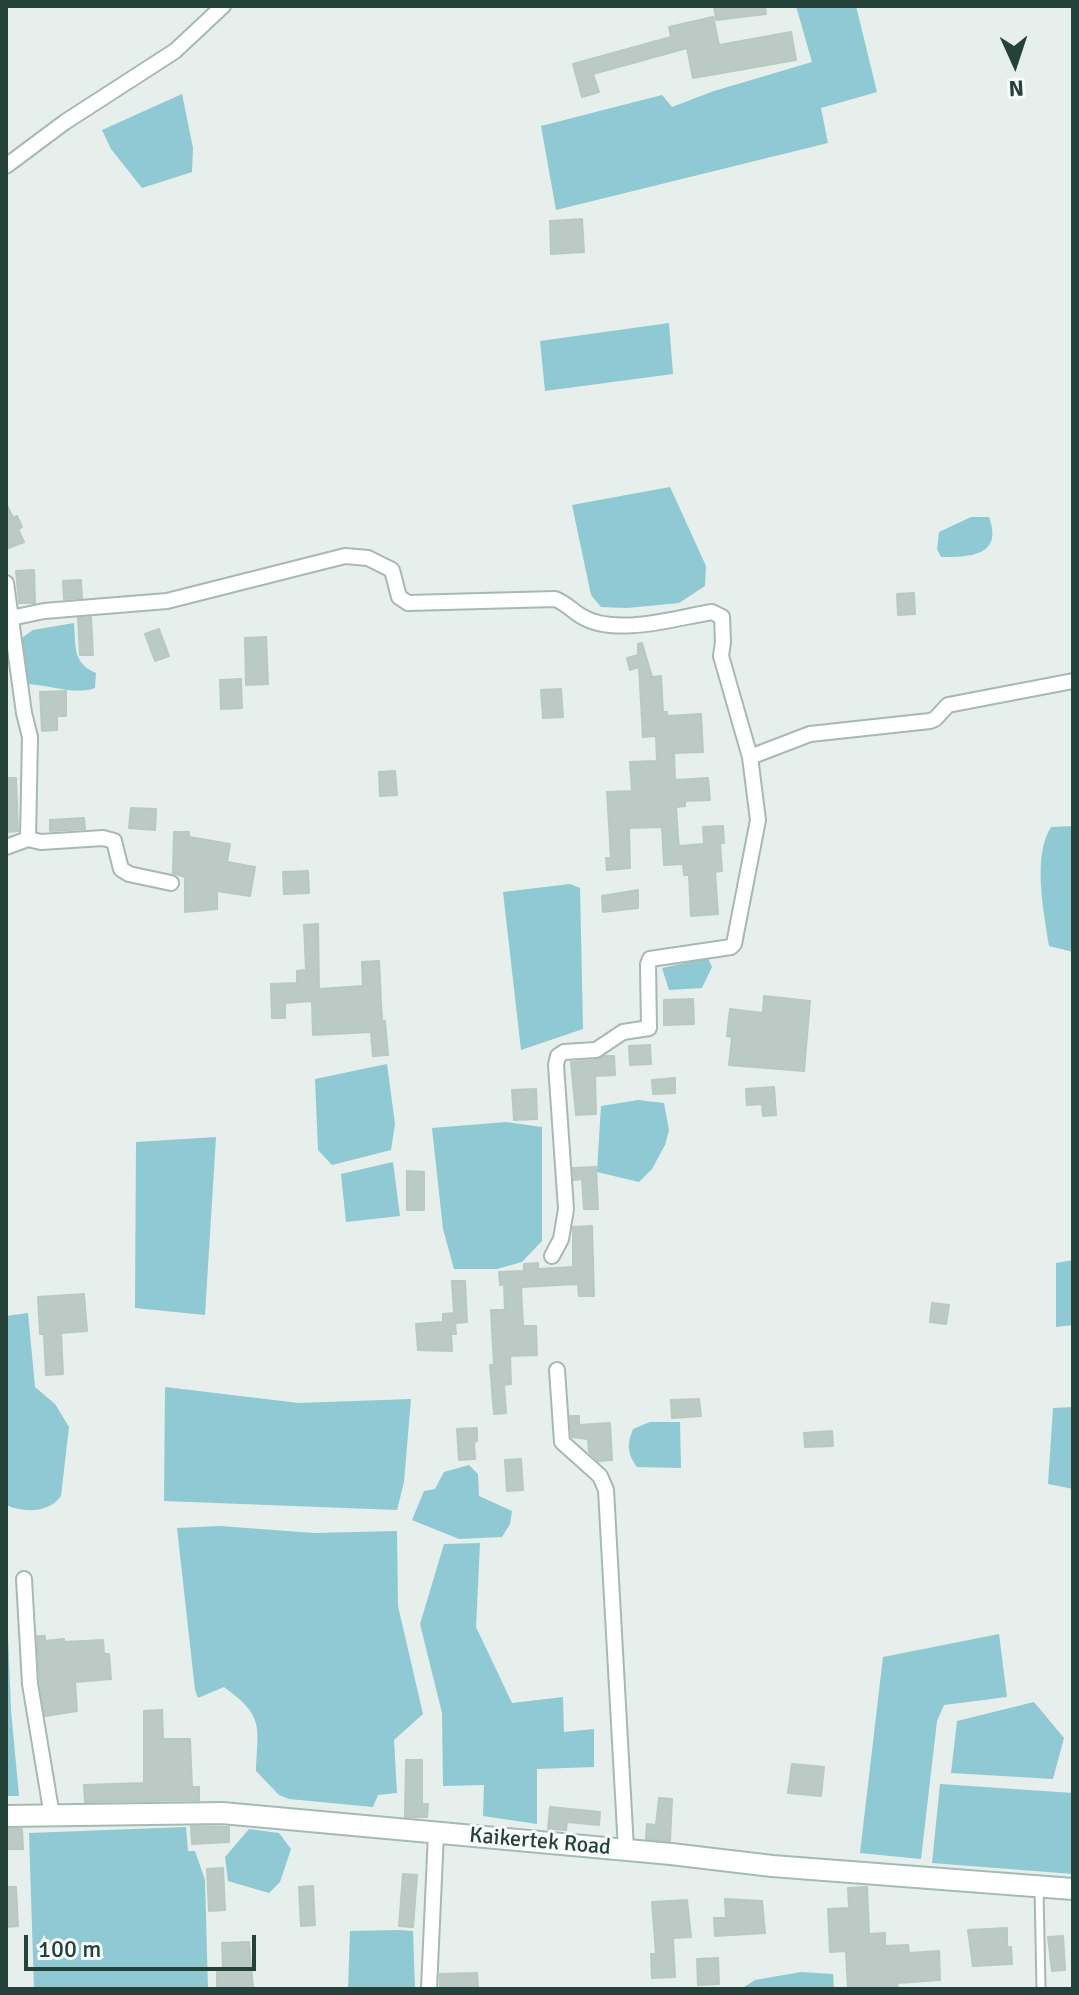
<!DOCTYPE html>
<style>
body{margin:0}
#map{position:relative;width:1079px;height:1995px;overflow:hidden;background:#e6efeb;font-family:Signika,sans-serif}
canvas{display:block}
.frame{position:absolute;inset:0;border:8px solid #24423a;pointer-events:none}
.north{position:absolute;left:975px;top:24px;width:80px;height:80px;-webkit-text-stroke:6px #f7fbf9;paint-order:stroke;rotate:177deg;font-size:22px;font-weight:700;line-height:32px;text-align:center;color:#24423a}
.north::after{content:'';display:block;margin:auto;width:28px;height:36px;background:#24423a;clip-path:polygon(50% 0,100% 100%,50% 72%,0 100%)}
.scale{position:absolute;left:24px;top:1935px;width:232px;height:36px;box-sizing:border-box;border:4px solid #24423a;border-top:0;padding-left:10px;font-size:24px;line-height:28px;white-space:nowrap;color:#24423a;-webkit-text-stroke:6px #f7fbf9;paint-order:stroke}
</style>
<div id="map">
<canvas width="1079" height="1995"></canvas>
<div class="frame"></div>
<div class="north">N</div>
<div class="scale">100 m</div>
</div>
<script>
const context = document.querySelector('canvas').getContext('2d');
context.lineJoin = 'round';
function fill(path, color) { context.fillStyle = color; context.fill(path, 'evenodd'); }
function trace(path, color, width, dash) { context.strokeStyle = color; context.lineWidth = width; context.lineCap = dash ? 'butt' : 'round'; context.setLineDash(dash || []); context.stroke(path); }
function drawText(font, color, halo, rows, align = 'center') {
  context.font = font + ' Signika,sans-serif'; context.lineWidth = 6; context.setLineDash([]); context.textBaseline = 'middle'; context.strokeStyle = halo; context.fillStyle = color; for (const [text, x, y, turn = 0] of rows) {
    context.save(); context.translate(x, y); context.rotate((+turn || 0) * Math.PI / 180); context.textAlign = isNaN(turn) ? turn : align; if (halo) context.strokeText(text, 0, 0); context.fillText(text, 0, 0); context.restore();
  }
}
fill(new Path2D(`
 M796,6H856L877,92L821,108L828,143L556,210L541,126L662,95L672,107L714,91L812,62Z
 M182,94L193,148L192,172L142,188L111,149L102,130Z
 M669,323L673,374L545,391L540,341Z
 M670,487L706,566L705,586L679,603L627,608L601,607L591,595L572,505Z
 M971,517H989C1003,556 971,557 941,557L937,549L939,532Z
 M74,623C76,646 72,663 96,673L95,688C76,696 43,683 22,684L19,640L33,630Z
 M1073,826V952L1049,946C1044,912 1032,857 1051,827Z
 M570,884L580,888L583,1029L521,1050L503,892Z
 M708,958L712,967L702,988L669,990L662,968Z
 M387,1064L395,1124L391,1150L332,1165L318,1150L315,1079Z
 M638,1100L664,1103L669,1130L665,1145L652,1169L639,1182L597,1172L601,1106Z
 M506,1122L542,1127V1241L522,1262L497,1269H454L443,1229L432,1128Z
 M216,1137L205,1315L135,1308L136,1142Z
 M393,1162L400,1216L346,1222L341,1174Z
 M1073,1260V1325L1056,1327V1263Z
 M28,1313L35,1387L55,1404L69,1427L61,1496C49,1513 24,1513 6,1505V1316Z
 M165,1387L299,1403L411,1399L404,1482L397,1510L164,1501Z
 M1073,1407V1489L1048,1484L1053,1408Z
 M650,1422H680L681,1468L637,1467C627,1453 627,1445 633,1429Z
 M469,1465L478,1474L479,1496L512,1511L510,1524L502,1537L459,1539L412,1520L424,1491L435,1489L444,1472Z
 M220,1526L314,1533L397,1531L398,1606L423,1714L394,1740L397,1793L378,1795L373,1807L289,1799L279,1795L256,1771C258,1725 264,1716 224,1687L198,1698L195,1690L177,1528Z
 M480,1543L476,1627L512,1703L563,1697L564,1732L594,1729V1767L537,1769V1824L483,1816L484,1785L443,1786L442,1713L420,1624L444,1544Z
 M6,1634H8L11,1710L19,1796H6Z
 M999,1634L1007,1697L944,1705L937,1721L921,1859L860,1853L883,1657Z
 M1034,1702L1064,1738L1053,1779L951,1773L957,1721Z
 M940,1784L1073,1793V1874L932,1863Z
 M186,1827L188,1851H195L205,1880L208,1989H34L29,1833Z
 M249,1829L279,1833L291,1849L280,1882L269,1893L228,1881L225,1857Z
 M398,1930L413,1931L415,1989H348L350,1931Z
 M801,1972L833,1974L834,1989H741L755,1980Z`), '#8ec9d4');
const building = new Path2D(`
 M714,6H765L766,14L716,20Z
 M713,17L719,45L791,32L796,60L693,78L687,48L593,74L599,92L582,97L573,64L671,37L669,27Z
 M582,219L584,252L551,254L550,221Z
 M6,503L13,518L17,516L22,527L18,529L24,542L6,549Z
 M34,570L35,603H19L16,571Z
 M81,580L82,598L64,599L63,581Z
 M914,593L915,614L898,615L897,594Z
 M91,617L93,655H80L78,618Z
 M159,629L169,656L155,661L145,634Z
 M266,637L268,684L246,685L245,638Z
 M642,643L652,677L661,676L663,712H667V716L701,714L703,752L674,753L675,780L708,778L710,800L685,801V806L676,807L678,838L679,846L704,844L703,827L723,826L724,843H720L722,871L715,872L718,914L691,916L689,875H684L683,864L664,865L662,827L629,828L630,868L607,870L606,858H611L607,792L632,791L630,762L657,761L656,736L643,737L639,667L630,670L627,658L638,655V644Z
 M241,679L242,708L221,709L220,680Z
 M561,689L563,717L543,718L541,690Z
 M66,691V716H57V730L42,731L40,692Z
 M395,771L397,795L380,796L379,772Z
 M6,778H16L18,831L6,832Z
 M131,808L156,809L155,830L129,828Z
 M84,818L85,829L50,831V820Z
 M174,832H189V837L230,844L227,862L255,867L250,896L217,891V909L185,912V877L173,873Z
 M308,871L309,893L284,894L283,872Z
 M638,890V908L603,912L602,896Z
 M318,924L319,989L363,986L362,962L379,961L382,1021H385L388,1055L373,1056L371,1032L313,1035L312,1001L285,1003V1018H272L271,984L297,983V971L306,970L304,925Z
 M764,996L810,1001L804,1071L729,1065L732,1037L727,1036L730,1009L763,1013Z
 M693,999L694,1024L664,1025V1000Z
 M650,1045L651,1064L630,1065L629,1046Z
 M604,1056H614L615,1075L595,1076L596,1114L576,1115L571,1062L597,1060Z
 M675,1078V1093L653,1094L652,1080Z
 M774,1087L776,1115L763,1116L762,1104L747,1105L746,1089Z
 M536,1089L537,1119L514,1120L512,1090Z
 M596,1167L598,1209H584L582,1179L574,1180L573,1168Z
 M407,1171L424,1172V1210H407Z
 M592,1226L594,1296H579L578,1284L521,1287L523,1326H536L537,1355L510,1356L511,1384L504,1385L506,1413L494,1414L490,1365H494L491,1310H505L504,1284L500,1285L499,1272L524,1271V1264L538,1263V1269L573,1267V1227Z
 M452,1281H465L467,1322L455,1323L456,1334H451L452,1351L418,1350L416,1324L443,1322V1314L454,1313Z
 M84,1294L87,1331L61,1333L63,1374L46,1375L44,1334H40L38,1297Z
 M932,1303L949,1305L946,1324L930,1322Z
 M699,1399L701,1416L672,1418L671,1400Z
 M570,1416H579V1425L610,1423L612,1460L598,1461L589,1452L588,1439L572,1437Z
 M477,1428V1441L474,1442L475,1459L459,1460L457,1429Z
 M832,1431L833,1446L805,1447L804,1433Z
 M521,1459L523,1490L507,1491L505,1460Z
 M37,1636H45V1641L64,1639V1642L103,1640L104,1654H109L111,1679L75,1682L77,1711L45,1716L40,1683Z
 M162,1710L163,1739H190L192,1787H199V1800L85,1802L84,1785L144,1783V1711Z
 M406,1760H422V1804H428L427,1817H405Z
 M792,1764L824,1767L821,1796L788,1793Z
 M659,1798L672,1799L670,1841L646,1839L647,1824L656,1825Z
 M550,1807L600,1812L599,1825L567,1822L566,1830L548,1829Z
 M191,1826L229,1827V1842L192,1844Z
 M6,1829H22L23,1849H6Z
 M223,1868L225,1910L209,1911L207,1869Z
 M403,1874L417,1875L413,1927L399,1926Z
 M313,1886L315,1925L301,1926L299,1887Z
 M6,1887H16L18,1926L6,1927Z
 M867,1887L869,1934L885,1933V1946L908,1945L909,1953L939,1951L940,1980L897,1983L898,1989H848L846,1951L830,1952L828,1909L849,1908L848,1888Z
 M725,1899L762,1901L765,1933L715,1936L714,1918H726Z
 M687,1900L691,1937L673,1938L675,1977L652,1978L651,1954H656L652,1902Z
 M1007,1928V1947H1011L1012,1964L973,1966L968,1930Z
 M1063,1936L1065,1970L1052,1971L1048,1937Z
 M249,1942L253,1989H217V1968H223L222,1943Z
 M718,1958L719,1984L698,1985L697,1959Z
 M477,1973L478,1988L440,1989V1974Z`);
fill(building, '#bbcac4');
trace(building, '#b8c9c2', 2);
const lane = new Path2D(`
 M1039,1888L1041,1989`);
const street = new Path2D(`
 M6,166L65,122L175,51L223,6
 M6,583L24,713L30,737L28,839
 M11,618L44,611L167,601L345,556L368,558L392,570L399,597L408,603L555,599C566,603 571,610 581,616C615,637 675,618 712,612L722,617L723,642L721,656L750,757L810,734L930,721L935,719L948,705L1073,681
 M6,847L28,839L41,842L103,838L114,841L121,869L129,874L171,883
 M552,1256L561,1239L566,1209L556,1065L558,1056L564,1052L596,1050L623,1032L649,1028L648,964L650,959L731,947L734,944L758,820L750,757
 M557,1370L562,1442L600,1476L606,1490L626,1849
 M24,1579L30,1684L52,1816
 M429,1989L436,1833`);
const secondary = new Path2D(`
 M6,1816L222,1813L671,1854L772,1866L1073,1889`);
trace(lane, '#a8b8b2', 11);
trace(street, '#a8b8b2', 18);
trace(secondary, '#a4bbb3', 24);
trace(lane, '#fff', 7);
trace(street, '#fff', 14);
trace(secondary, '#fff', 20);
drawText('22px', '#24423a', '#f7fbf9', [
 ["Kaikertek Road",540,1842,5]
]);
</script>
